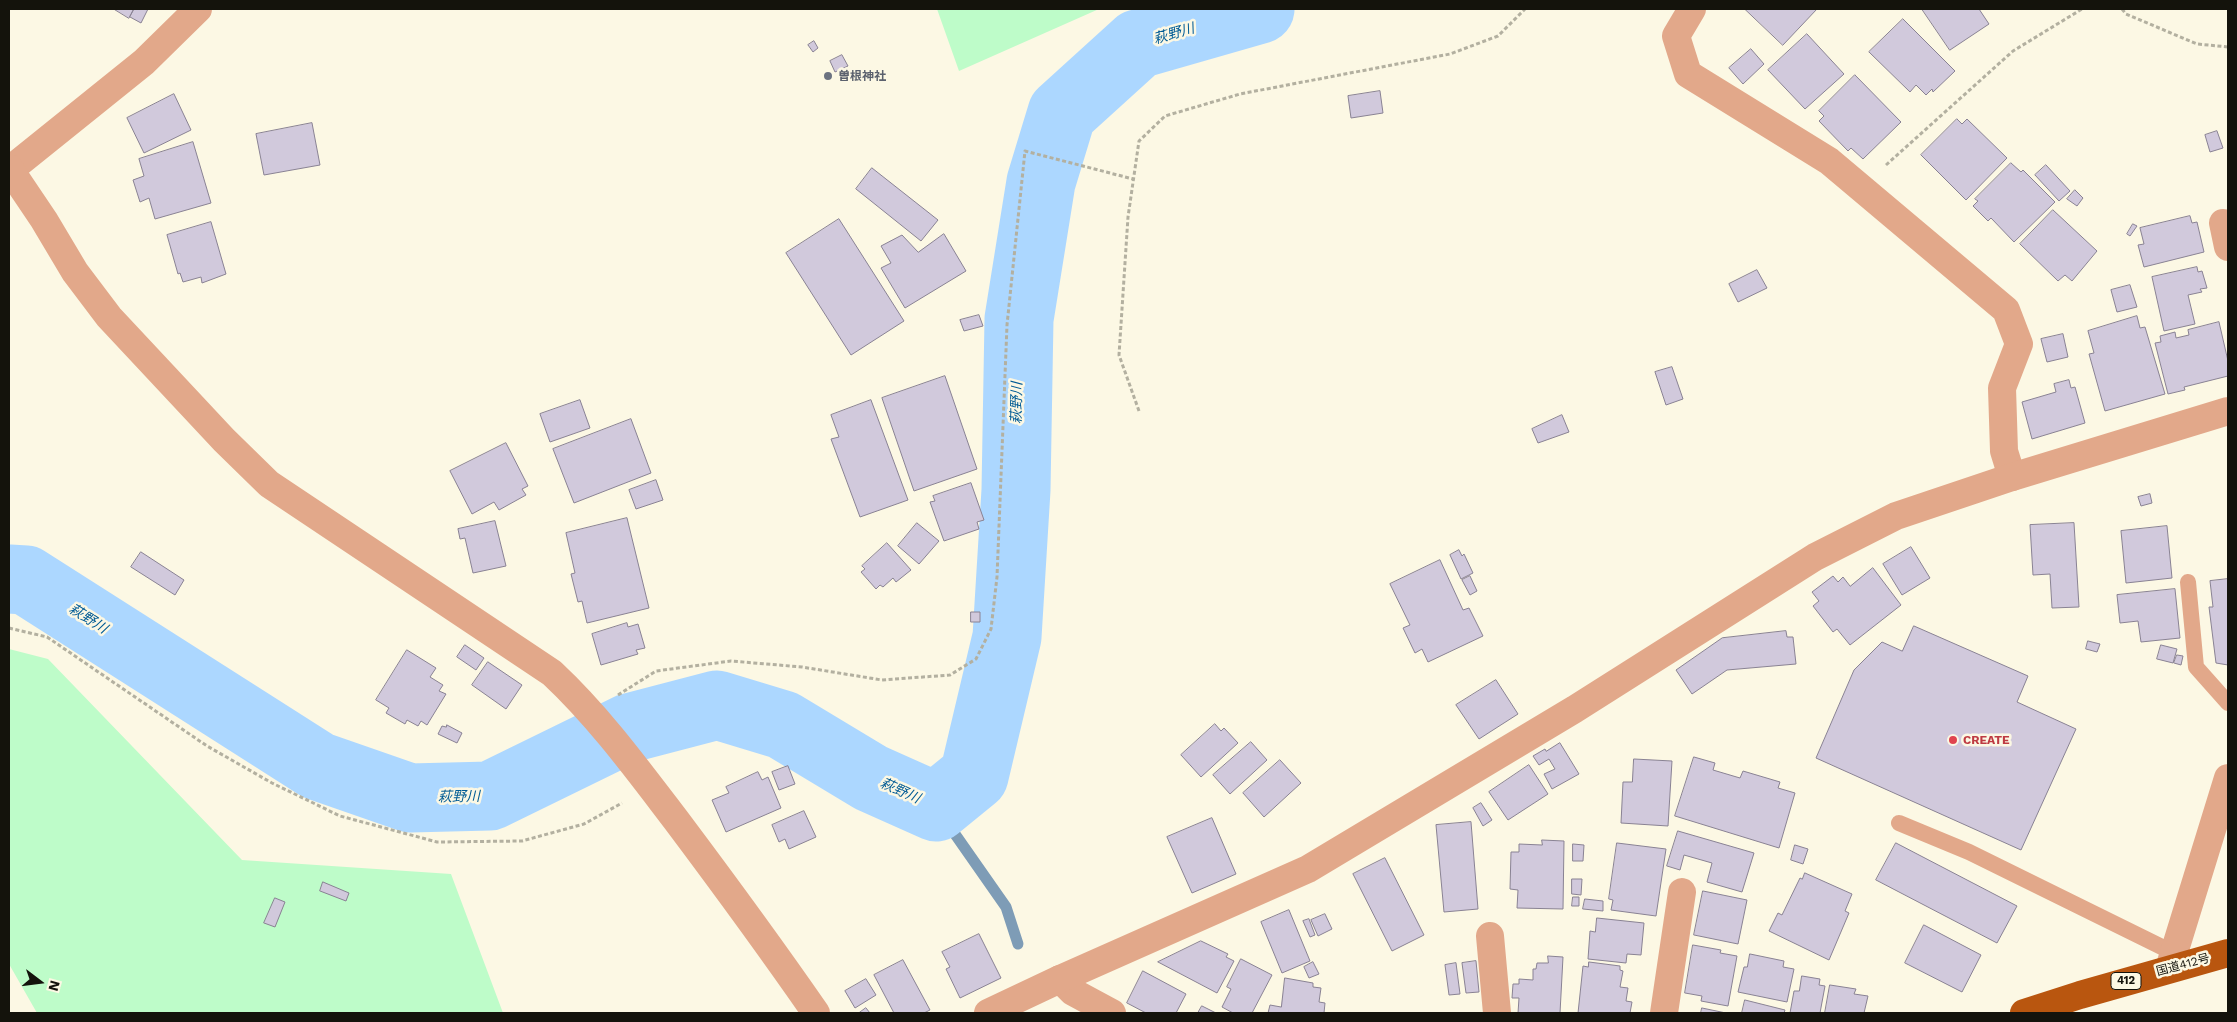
<!DOCTYPE html>
<meta charset="utf-8">
<style>
body{margin:0}
#map{position:relative;width:2237px;height:1022px;overflow:hidden;background:#fcf8e4;font-family:"Work Sans",sans-serif}
canvas{display:block}
.frame{position:absolute;inset:0;border:10px solid #14130c;pointer-events:none}
.north{position:absolute;left:15px;top:957px;width:50px;height:50px;-webkit-text-stroke:4px #fcf8e4;paint-order:stroke;rotate:105deg;font-size:14px;font-weight:700;line-height:20px;text-align:center;color:#14130c}
.north::after{content:'';display:block;margin:auto;width:18px;height:22px;background:#14130c;clip-path:polygon(50% 0,100% 100%,50% 72%,0 100%)}
</style>
<div id="map">
<canvas width="2237" height="1022"></canvas>
<div class="frame"></div>
<div class="north">N</div>
</div>
<script>
const context = document.querySelector('canvas').getContext('2d');
context.lineJoin = 'round';
function fill(path, color) { context.fillStyle = color; context.fill(path, 'evenodd'); }
function trace(path, color, width, dash) { context.strokeStyle = color; context.lineWidth = width; context.lineCap = dash ? 'butt' : 'round'; context.setLineDash(dash || []); context.stroke(path); }
function drawText(font, color, halo, rows, align = 'center') {
  context.font = font + ' "Work Sans","Noto Sans JP",sans-serif'; context.lineWidth = 5; context.setLineDash([]); context.textBaseline = 'middle'; context.strokeStyle = halo; context.fillStyle = color; for (const [text, x, y, turn = 0] of rows) {
    context.save(); context.translate(x, y); context.rotate((+turn || 0) * Math.PI / 180); context.textAlign = isNaN(turn) ? turn : align; if (halo) context.strokeText(text, 0, 0); context.fillText(text, 0, 0); context.restore();
  }
}
fill(new Path2D(`
 M937,9H1099L959,71Z
 M9,649L48,659L242,860L451,874L503,1013H37L9,964Z`), '#befcc9');
trace(new Path2D(`
 M936,807L1006,907L1018,944`), '#7e9cb6', 11);
trace(new Path2D(`
 M9,579L26,580L318,766L410,798L490,796L629,728L717,705L783,725L871,778L936,807L974,776L1007,637L1016,490L1019,319L1041,182L1062,113L1138,44L1260,9`), '#acd7ff', 69);
const building = new Path2D(`
 M114,9H134L129,18Z
 M134,9H148L141,23L130,17Z
 M1745,9H1817L1783,45Z
 M1922,9H1979L1989,24L1950,50Z
 M1903,19L1955,71L1933,92L1932,89L1926,95L1916,85L1910,92L1869,52Z
 M1807,34L1844,74L1805,109L1768,70Z
 M814,41L818,48L813,52L808,45Z
 M1751,49L1764,64L1743,84L1729,68Z
 M842,55L848,66L835,72L830,61Z
 M1855,75L1901,122L1863,159L1851,148L1848,151L1819,121L1824,116L1819,111Z
 M1380,91L1383,113L1351,118L1348,96Z
 M174,94L191,130L144,153L127,118Z
 M1957,119L1962,124L1967,119L2007,158L1966,200L1921,155Z
 M312,123L320,165L264,175L256,134Z
 M2217,131L2223,148L2210,152L2205,135Z
 M193,142L211,203L155,219L149,198L140,202L133,180L144,176L139,159Z
 M2011,163L2021,172L2023,170L2055,202L2014,242L1991,218L1988,221L1973,206L1978,201L1975,199Z
 M2046,165L2070,191L2059,201L2035,175Z
 M872,168L938,220L921,241L856,189Z
 M2075,190L2083,198L2077,206L2067,199Z
 M2053,210L2097,251L2072,281L2065,275L2058,281L2020,244Z
 M2190,216L2192,223L2197,222L2204,252L2144,267L2138,245L2144,244L2140,228Z
 M839,219L904,321L851,355L786,253Z
 M211,222L226,274L202,283L201,277L183,282L180,273L178,274L167,235Z
 M2133,224L2137,226L2130,236L2127,234Z
 M944,234L966,271L905,308L881,268L891,263L881,246L902,235L918,252Z
 M2197,267L2198,272L2202,271L2207,288L2200,289L2202,292L2188,295L2195,324L2164,331L2152,277Z
 M1757,270L1767,288L1738,302L1729,284Z
 M2130,285L2137,307L2117,312L2111,290Z
 M979,315L983,326L964,331L960,320Z
 M2137,316L2140,328L2145,327L2165,394L2105,411L2089,354L2094,353L2088,331Z
 M2219,322L2228,361V376L2184,387L2185,390L2168,394L2155,343L2161,342L2160,336L2175,332L2176,338L2189,335L2188,330Z
 M2063,334L2068,357L2047,362L2041,339Z
 M1672,367L1683,399L1666,405L1655,372Z
 M945,376L977,469L914,491L882,398Z
 M2069,380L2071,388L2075,387L2085,423L2032,439L2022,402L2056,392L2054,384Z
 M580,400L590,428L550,442L540,414Z
 M871,400L908,500L860,517L831,439L839,437L831,415Z
 M1562,415L1569,432L1538,443L1532,429Z
 M631,419L651,473L574,503L553,449Z
 M506,443L528,486L522,489L526,495L499,510L494,502L472,514L450,471Z
 M656,480L663,500L636,509L629,490Z
 M971,483L984,520L977,522L979,529L944,541L930,502L935,501L933,496Z
 M2150,494L2152,503L2141,506L2138,497Z
 M627,518L649,608L587,623L582,601L578,602L571,574L575,573L566,533Z
 M495,521L506,566L473,573L465,538L460,539L458,529Z
 M917,523L939,541L919,564L898,546Z
 M2074,523L2079,607L2052,608L2050,574L2033,575L2030,525Z
 M2167,526L2172,578L2126,583L2121,531Z
 M887,543L911,570L896,582L893,578L883,587L880,585L876,589L861,572L865,569L862,566Z
 M1911,547L1930,578L1902,595L1883,564Z
 M1459,550L1462,556L1464,554L1473,573L1461,579L1450,555Z
 M141,552L184,580L175,595L131,567Z
 M1440,560L1463,610L1469,608L1483,636L1428,662L1422,649L1415,653L1403,628L1410,625L1390,584Z
 M1873,568L1901,605L1850,645L1837,629L1833,632L1813,606L1819,601L1812,592L1833,576L1838,582L1843,577L1850,586Z
 M1470,576L1477,591L1470,595L1462,580Z
 M2228,579V665L2216,663L2209,607H2213L2210,581Z
 M2175,589L2180,638L2141,642L2138,621L2120,623L2117,595Z
 M971,612H980V622H971Z
 M627,623L628,627L638,624L645,648L636,650L638,654L601,665L592,634Z
 M1914,626L2028,676L2017,702L2076,729L2021,850L1816,758L1854,670L1882,642L1902,651Z
 M1786,631L1787,637H1793L1796,664L1727,670L1692,694L1676,670L1722,638Z
 M2088,641L2100,644L2097,652L2086,649Z
 M465,645L484,658L476,670L457,657Z
 M2161,645L2177,649L2173,663L2157,659Z
 M407,650L436,668L430,677L443,685L439,691L446,694L427,725L421,721L418,726L407,720L405,724L386,713L389,708L376,700Z
 M2177,655L2183,656L2181,665L2174,663Z
 M488,662L522,685L506,709L472,685Z
 M1496,680L1518,714L1479,739L1456,705Z
 M1215,724L1221,731L1224,728L1238,743L1201,777L1181,755Z
 M447,725L462,733L457,743L438,734L442,726L446,727Z
 M1251,742L1267,760L1230,794L1213,775Z
 M1560,743L1579,774L1552,789L1544,774L1555,769L1549,759L1539,765L1533,756L1545,749L1546,751Z
 M1694,757L1715,763L1713,770L1740,778L1743,771L1780,782L1778,788L1795,793L1779,848L1675,816Z
 M1634,759L1672,761L1668,826L1621,823L1623,782H1632Z
 M1280,760L1301,783L1264,817L1243,793Z
 M1529,765L1548,794L1508,820L1489,792Z
 M788,766L795,784L779,790L772,772Z
 M758,772L762,780L768,777L781,808L726,832L712,800L729,793L726,787Z
 M1481,803L1492,820L1483,826L1473,808Z
 M804,811L816,837L789,849L785,839L779,842L772,825Z
 M1212,818L1236,874L1192,893L1167,837Z
 M1471,822L1478,909L1444,912L1436,825Z
 M1678,831L1754,853L1742,892L1707,882L1712,863L1684,855L1680,870L1667,866Z
 M1542,840L1564,841L1563,909L1517,908L1518,890L1510,889L1511,852H1519V844L1542,845Z
 M1617,843L1666,849L1656,916L1611,910L1613,900L1609,899Z
 M1896,843L2017,906L1997,943L1876,880Z
 M1573,844L1584,845L1583,861H1573Z
 M1795,845L1808,849L1803,864L1791,860Z
 M1385,858L1424,935L1392,951L1353,874Z
 M1805,873L1852,894L1845,911L1849,913L1829,960L1769,931L1778,913L1782,915L1800,878L1802,879Z
 M1572,879H1582L1581,895L1572,894Z
 M323,882L349,893L346,901L320,891Z
 M1703,891L1747,900L1738,944L1694,935Z
 M1573,897H1579V906H1572Z
 M275,898L285,902L275,927L264,923Z
 M1585,899L1603,901V911L1583,909Z
 M1289,910L1310,961L1282,973L1261,922Z
 M1325,914L1332,929L1318,936L1311,920Z
 M1597,918L1644,923L1641,955L1627,954L1626,963L1588,959L1590,931L1595,932Z
 M1309,919L1315,935L1310,937L1303,921Z
 M1924,925L1981,955L1962,992L1905,963Z
 M979,934L1001,978L960,998L946,969L950,967L942,952Z
 M1201,941L1228,954L1226,957L1234,961L1217,993L1158,962Z
 M1693,945L1721,950L1720,953L1737,956L1728,1006L1701,1001L1702,996L1685,993Z
 M1750,954L1784,961L1783,967L1794,969L1787,1002L1738,992L1744,967H1747Z
 M1548,956L1563,957L1560,1013H1518L1519,998H1512L1513,984H1519V979L1533,980V969H1536L1537,963H1548Z
 M1241,959L1272,975L1252,1013H1233L1222,1007L1231,989L1227,987Z
 M903,960L930,1010L924,1013H894L874,975Z
 M1476,961L1479,992L1466,993L1462,963Z
 M1313,962L1319,974L1309,978L1304,967Z
 M1589,962L1620,966V970L1623,971L1620,987L1628,988L1626,1001L1632,1002L1630,1013H1578L1583,966L1588,967Z
 M1456,963L1460,994L1449,995L1445,965Z
 M1143,971L1186,994L1176,1013H1146L1127,1003Z
 M1802,976L1820,979L1819,985L1825,986L1820,1013H1790L1794,991H1799Z
 M1285,978L1313,983V987L1321,988L1319,1002L1325,1003L1324,1013H1268L1270,1005L1281,1007Z
 M866,979L876,995L855,1008L845,991Z
 M1830,985L1856,989L1854,994L1868,996L1864,1013H1825Z
 M1745,1000L1785,1010L1784,1013H1742Z
 M1202,1006L1216,1013H1198Z
 M866,1008L870,1013H859Z
 M1702,1008L1726,1013H1701Z`);
fill(building, '#d1c9dc');
trace(building, '#898293', 1);
trace(new Path2D(`
 M2122,9L2126,14L2197,44L2228,47
 M1886,165L2013,51L2082,9
 M1139,411L1119,355L1128,217L1139,141L1165,116L1240,94L1450,54L1498,36L1525,9
 M9,628L47,637L207,746L272,783L340,816L437,842L522,841L584,824L622,803
 M618,695L656,671L731,661L802,667L882,680L950,675L976,659L991,629L997,577L1007,325L1025,151L1133,179`), '#b3b0a0', 3, [4, 2.5]);
trace(new Path2D(`
 M2188,582L2196,667L2228,703
 M1899,823L1969,852L2174,953`), '#e2a88a', 16);
trace(new Path2D(`
 M1692,9L1676,36L1688,74L1829,161L2006,310L2019,344L2002,388L2004,451L2012,477
 M11,169L144,62L198,9
 M2223,223L2228,247
 M1490,936L1497,1013
 M2169,969L2228,778
 M1060,979L1073,992L1112,1013
 M1664,1013L1682,892`), '#e2a88a', 28);
trace(new Path2D(`
 M9,168L44,220L75,272L109,317L224,440L269,484L552,673C599,717 637,769 676,820C724,884 771,948 816,1013
 M988,1013L1060,979L1308,869L1575,709L1815,557L1896,516L2012,477L2228,411`), '#e2a88a', 28);
trace(new Path2D(`
 M2024,1013L2080,995L2228,953`), '#b9560f', 28);
for (const [x, y, r, color] of [
 [828,76,5,"#6b7280"],
 [1953,740,5,"#e0444e"]
]) { const dot = new Path2D(); dot.arc(x, y, r, 0, 2 * Math.PI); context.fillStyle = color; context.fill(dot); trace(dot, '#fcf8e4', 2); }
for (const [x, y, w] of [
 [2126,981,30]
]) { const box = new Path2D(); box.roundRect(x - w / 2, y - 8.5, w, 17, 4); context.fillStyle = '#fcf8e4'; context.fill(box); trace(box, '#14130c', 1); }
drawText('bold 11px', '#14130c', null, [
 ["412",2126,981]
]);
drawText('bold 12px', '#5b616d', '#fcf8e4', [
 ["曽根神社",838,76]
], 'left');
drawText('bold 12px', '#be3a42', '#fcf8e4', [
 ["CREATE",1963,740]
], 'left');
drawText('12px', '#14130c', '#fcf8e4', [
 ["国道412号",2183,965,-15]
]);
drawText('italic 14px', '#005b95', '#fcf8e4', [
 ["萩野川",1174,34,-16],
 ["萩野川",1017,403,-89],
 ["萩野川",88,619,32],
 ["萩野川",900,791,24],
 ["萩野川",459,797,-1]
]);
</script>
